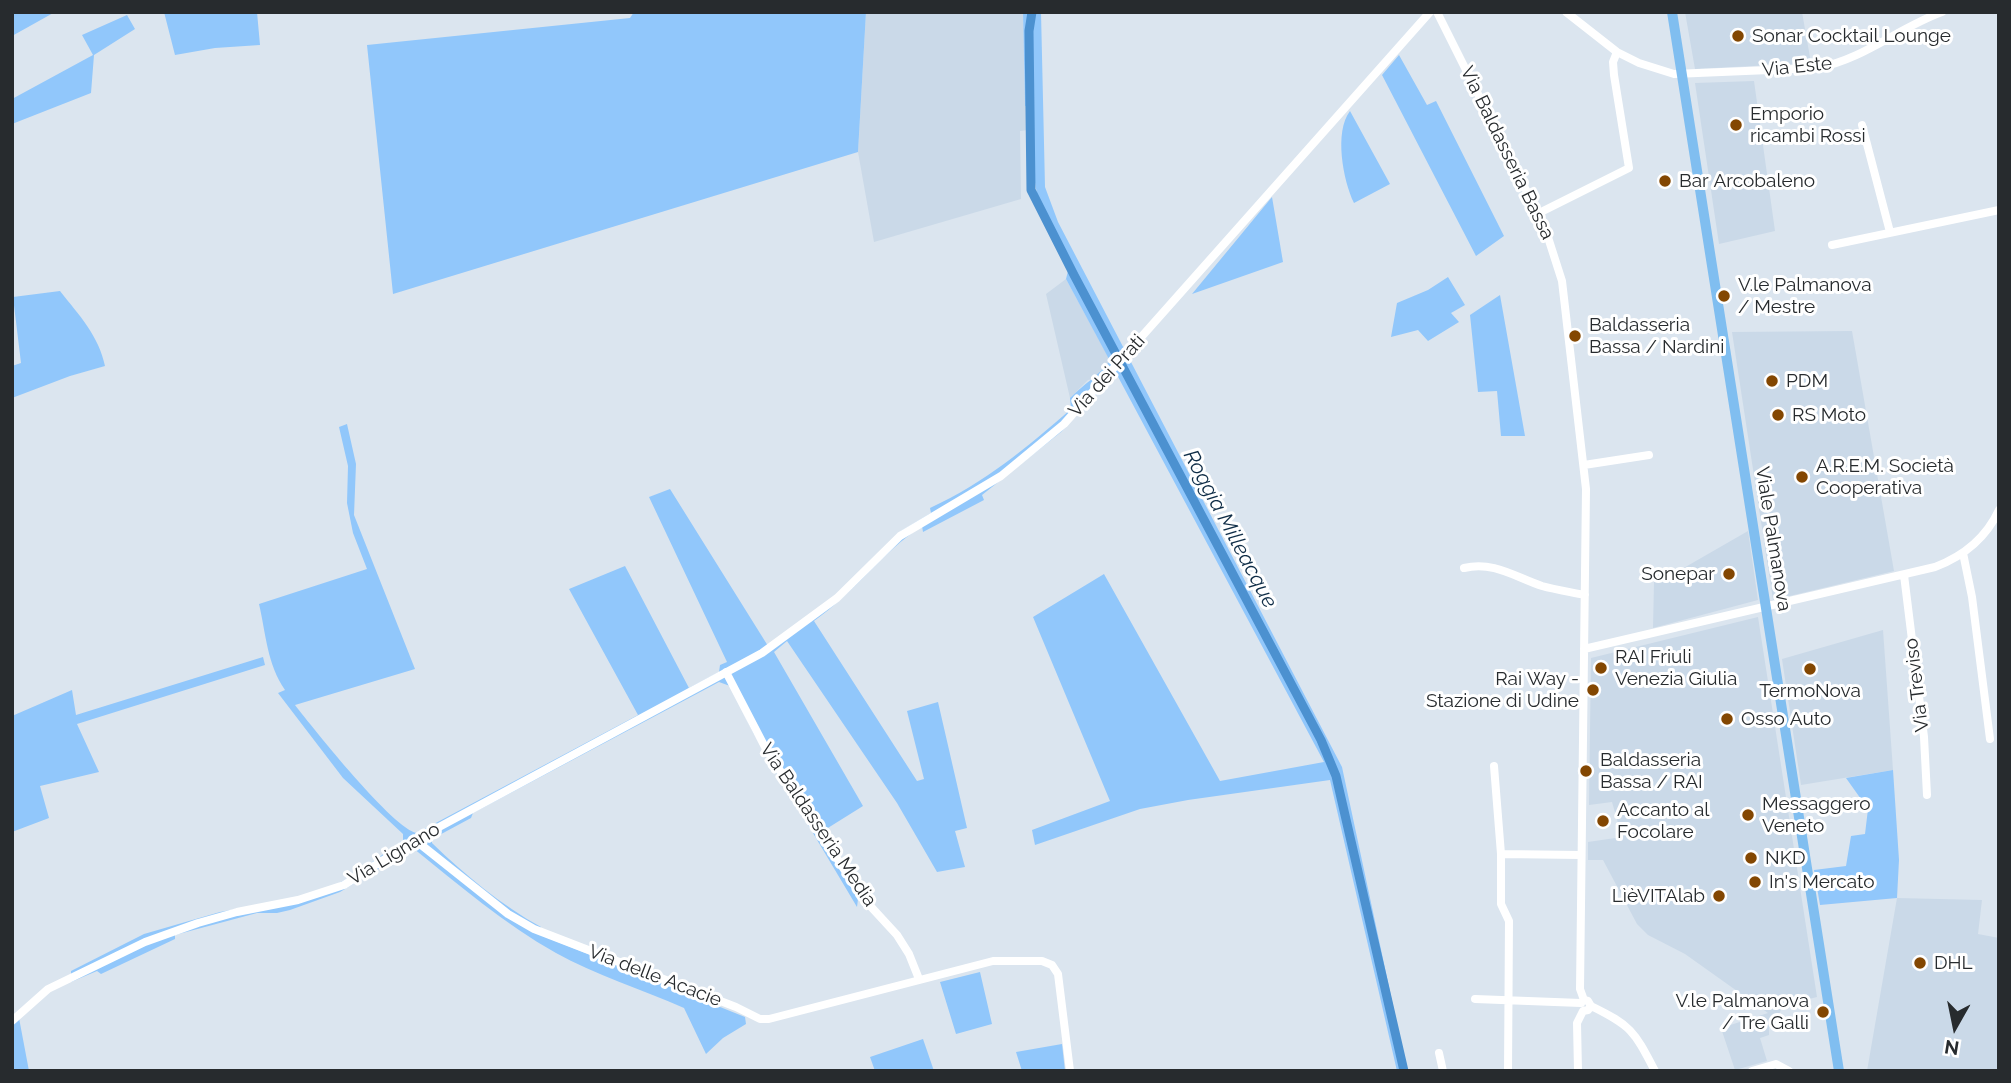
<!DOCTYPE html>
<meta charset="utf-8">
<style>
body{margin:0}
#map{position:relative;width:2011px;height:1083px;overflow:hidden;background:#dbe5ef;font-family:Raleway,sans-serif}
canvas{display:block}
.frame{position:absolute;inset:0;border:14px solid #272b2e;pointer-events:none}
.north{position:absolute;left:1920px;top:992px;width:70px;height:70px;-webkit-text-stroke:5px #fff;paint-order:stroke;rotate:189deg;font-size:19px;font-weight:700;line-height:28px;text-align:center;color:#272b2e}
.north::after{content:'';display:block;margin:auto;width:24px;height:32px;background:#272b2e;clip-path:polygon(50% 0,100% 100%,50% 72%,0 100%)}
</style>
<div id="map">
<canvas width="2011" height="1083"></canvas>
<div class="frame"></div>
<div class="north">N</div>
</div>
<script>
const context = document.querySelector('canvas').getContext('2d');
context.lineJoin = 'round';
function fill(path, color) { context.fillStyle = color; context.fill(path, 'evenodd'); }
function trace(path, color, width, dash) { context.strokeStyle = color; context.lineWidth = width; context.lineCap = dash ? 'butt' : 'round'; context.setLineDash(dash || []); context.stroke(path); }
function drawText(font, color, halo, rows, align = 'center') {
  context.font = font + ' Raleway,sans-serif'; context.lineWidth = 6; context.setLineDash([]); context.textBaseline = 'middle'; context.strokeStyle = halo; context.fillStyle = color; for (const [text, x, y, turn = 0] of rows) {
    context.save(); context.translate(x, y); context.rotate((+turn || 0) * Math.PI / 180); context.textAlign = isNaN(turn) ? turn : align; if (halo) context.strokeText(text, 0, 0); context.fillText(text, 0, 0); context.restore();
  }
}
fill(new Path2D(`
 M866,12H1023L1025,106H1027L1028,130L1020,131L1021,199L874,242L858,152Z
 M1685,12H1802L1811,63L1695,69Z
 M1754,81L1775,231L1719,244L1695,83Z
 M1066,279L1111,362L1096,378L1088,380L1070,398L1046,294Z
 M1852,331L1894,571L1773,600L1732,332Z
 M1748,531L1758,600L1653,628L1654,582L1675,573Z
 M1758,617L1817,997L1782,1006L1777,1021L1769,1028V1035L1760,1038L1767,1061L1735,1070L1721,1028L1768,1013L1685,954L1648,935L1637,924L1603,860H1588V842L1622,837L1612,802L1589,805L1591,658Z
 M1883,630L1893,770L1801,785L1782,659Z
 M1897,898L1982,900L1978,934L1999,938V1071H1867Z`), '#cad9e8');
fill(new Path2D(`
 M12,12H55L12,36Z
 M164,12H257L260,45L215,48L175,55Z
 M634,12H866L858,152L393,294L367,45L630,18Z
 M1023,12H1041L1045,187L1058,222L1342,767L1407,1071H1397L1330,780L1188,800L1140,809L1035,845L1032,830L1110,801L1033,617L1104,574L1220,781L1324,762L1116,373L1061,432L982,495L984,500L923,532L922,526C882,552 854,593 814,621L917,781L924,779L907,711L938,702L967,828L955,831L965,867L937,872L897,803L787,641L774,652L863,806L823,831L859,891L857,907L754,734L730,686L719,682L473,813L471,818L432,839V843C465,875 501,905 541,927L538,934L745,1017L746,1024L723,1038L706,1054L684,1008C643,990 594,974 556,953C504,924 459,885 413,848L340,892L290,910L277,913H257L175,935V939L101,974L97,971L71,982V971L144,934L220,912L296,898L334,886L357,873L403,840V834L343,778L278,693L285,690C267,664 266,634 259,604L367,569L353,533L347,503L348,466L339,427L347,424L356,464L354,515L415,669L295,705C313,728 394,830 417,833L638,715L569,589L625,566L689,688L719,672L720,665L727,662L649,497L670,489L768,646L840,592L901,531L931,513L930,508C986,482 1025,449 1071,409L1070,398C1084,384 1098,376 1110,361L1066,279L1068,271L1032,196L1037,194L1034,177V106H1025Z
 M127,15L135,29L94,55L91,93L12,124V99L93,55L82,35Z
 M1399,55L1427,105L1436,101L1504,236L1476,256L1382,75Z
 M1350,111L1390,184L1354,203C1343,180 1334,132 1350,111Z
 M1272,197L1283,262L1192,294Z
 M1448,277L1465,305L1451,313L1459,322L1428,341L1418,330L1391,337L1397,303L1428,290Z
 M60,291C79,315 99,336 105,366L70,376L12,398V366L21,363L13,297Z
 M1500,295L1525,436H1501L1497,391L1478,392L1470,315Z
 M263,657L265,665L77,724L99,772L40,786L49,818L12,832V716L72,690L76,715Z
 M1893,770L1899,860L1897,898L1820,905L1814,870L1846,866L1851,836L1865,834L1868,809L1846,778Z
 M980,972L992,1024L956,1034L940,982Z
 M19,1018L29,1071H12V1026Z
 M923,1039L934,1071H875L870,1057Z
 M1062,1044L1065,1071H1022L1016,1052Z`), '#91c7fb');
trace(new Path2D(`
 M1032,12L1029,31L1031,190L1074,275L1321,740L1336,776L1404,1071`), '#4c91d0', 9);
trace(new Path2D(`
 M1437,12L1545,228L1562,281L1586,489L1580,989L1584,1000L1588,1001L1591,1006L1588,1010L1583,1011L1577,1023L1578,1071
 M1566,12L1617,52L1639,63L1674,74L1817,68C1864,59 1898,28 1942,12
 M1862,125L1890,232
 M1539,213L1629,168L1614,75L1613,62L1617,52
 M1832,245L1999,210
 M1584,465L1649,455
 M1963,553L1972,597L1990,739
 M1464,568C1494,561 1515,577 1542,586C1556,590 1571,592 1585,595
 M1904,575L1924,737L1927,795
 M1584,649L1935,567C1964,556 1986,538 1999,510
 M726,672L766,749L862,897L897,935L909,954L919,979
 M1494,766L1501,854
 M415,840L508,914L534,929L736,1007L760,1019H769L993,961H1042L1052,965L1058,974L1070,1071
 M1475,999L1581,1003
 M1591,1006C1632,1026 1634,1031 1655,1071
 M12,1021L48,989L145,942L198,923L237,912L298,900L344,885L415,840L762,653L837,598L900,536L1001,476L1064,424L1430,12
 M1439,1053L1443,1071
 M1508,1071L1509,921L1501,904V854L1581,855
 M1752,1071L1776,1064L1789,1071`), '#fff', 8);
trace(new Path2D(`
 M1672,12L1839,1071`), '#80bef0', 10);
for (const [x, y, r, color] of [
 [1738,36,7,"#834702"],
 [1736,125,7,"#834702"],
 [1665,181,7,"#834702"],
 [1724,296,7,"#834702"],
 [1575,336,7,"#834702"],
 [1772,381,7,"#834702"],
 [1778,415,7,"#834702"],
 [1802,477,7,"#834702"],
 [1729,574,7,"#834702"],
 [1601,668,7,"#834702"],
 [1810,669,7,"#834702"],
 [1593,690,7,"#834702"],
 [1727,719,7,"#834702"],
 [1586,771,7,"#834702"],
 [1748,815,7,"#834702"],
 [1603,821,7,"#834702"],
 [1751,858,7,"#834702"],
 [1755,882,7,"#834702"],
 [1719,896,7,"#834702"],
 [1920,963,7,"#834702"],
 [1823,1012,7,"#834702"]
]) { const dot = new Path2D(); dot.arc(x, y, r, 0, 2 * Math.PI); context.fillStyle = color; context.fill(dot); trace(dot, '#fff', 2.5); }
drawText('19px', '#272b2e', '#fff', [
 ["Sonar Cocktail Lounge",1752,36],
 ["Emporio",1750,114],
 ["ricambi Rossi",1750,136],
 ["Bar Arcobaleno",1679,181],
 ["V.le Palmanova",1738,285],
 ["/ Mestre",1738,307],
 ["Baldasseria",1589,325],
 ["Bassa / Nardini",1589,347],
 ["PDM",1786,381],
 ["RS Moto",1792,415],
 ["A.R.E.M. Società",1816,466],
 ["Cooperativa",1816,488],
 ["Sonepar",1715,574,"right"],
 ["RAI Friuli",1615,657],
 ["Venezia Giulia",1615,679],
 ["Rai Way -",1579,679,"right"],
 ["Stazione di Udine",1579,701,"right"],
 ["TermoNova",1810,691,"center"],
 ["Osso Auto",1741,719],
 ["Baldasseria",1600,760],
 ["Bassa / RAI",1600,782],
 ["Messaggero",1762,804],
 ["Veneto",1762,826],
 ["Accanto al",1617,810],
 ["Focolare",1617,832],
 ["NKD",1765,858],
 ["In's Mercato",1769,882],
 ["LìèVITAlab",1705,896,"right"],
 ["DHL",1934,963],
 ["V.le Palmanova",1809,1001,"right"],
 ["/ Tre Galli",1809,1023,"right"]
], 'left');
drawText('19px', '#272b2e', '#fff', [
 ["Via Este",1797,67,-6],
 ["Via Baldasseria Bassa",1507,153,64],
 ["Via dei Prati",1107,376,-48],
 ["Viale Palmanova",1773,539,81],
 ["Via Treviso",1917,685,-97],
 ["Via Baldasseria Media",818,825,56],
 ["Via Lignano",394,854,-31],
 ["Via delle Acacie",655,976,21]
]);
drawText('italic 21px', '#0f2d47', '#fff', [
 ["Roggia Milleacque",1230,529,62]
]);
</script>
